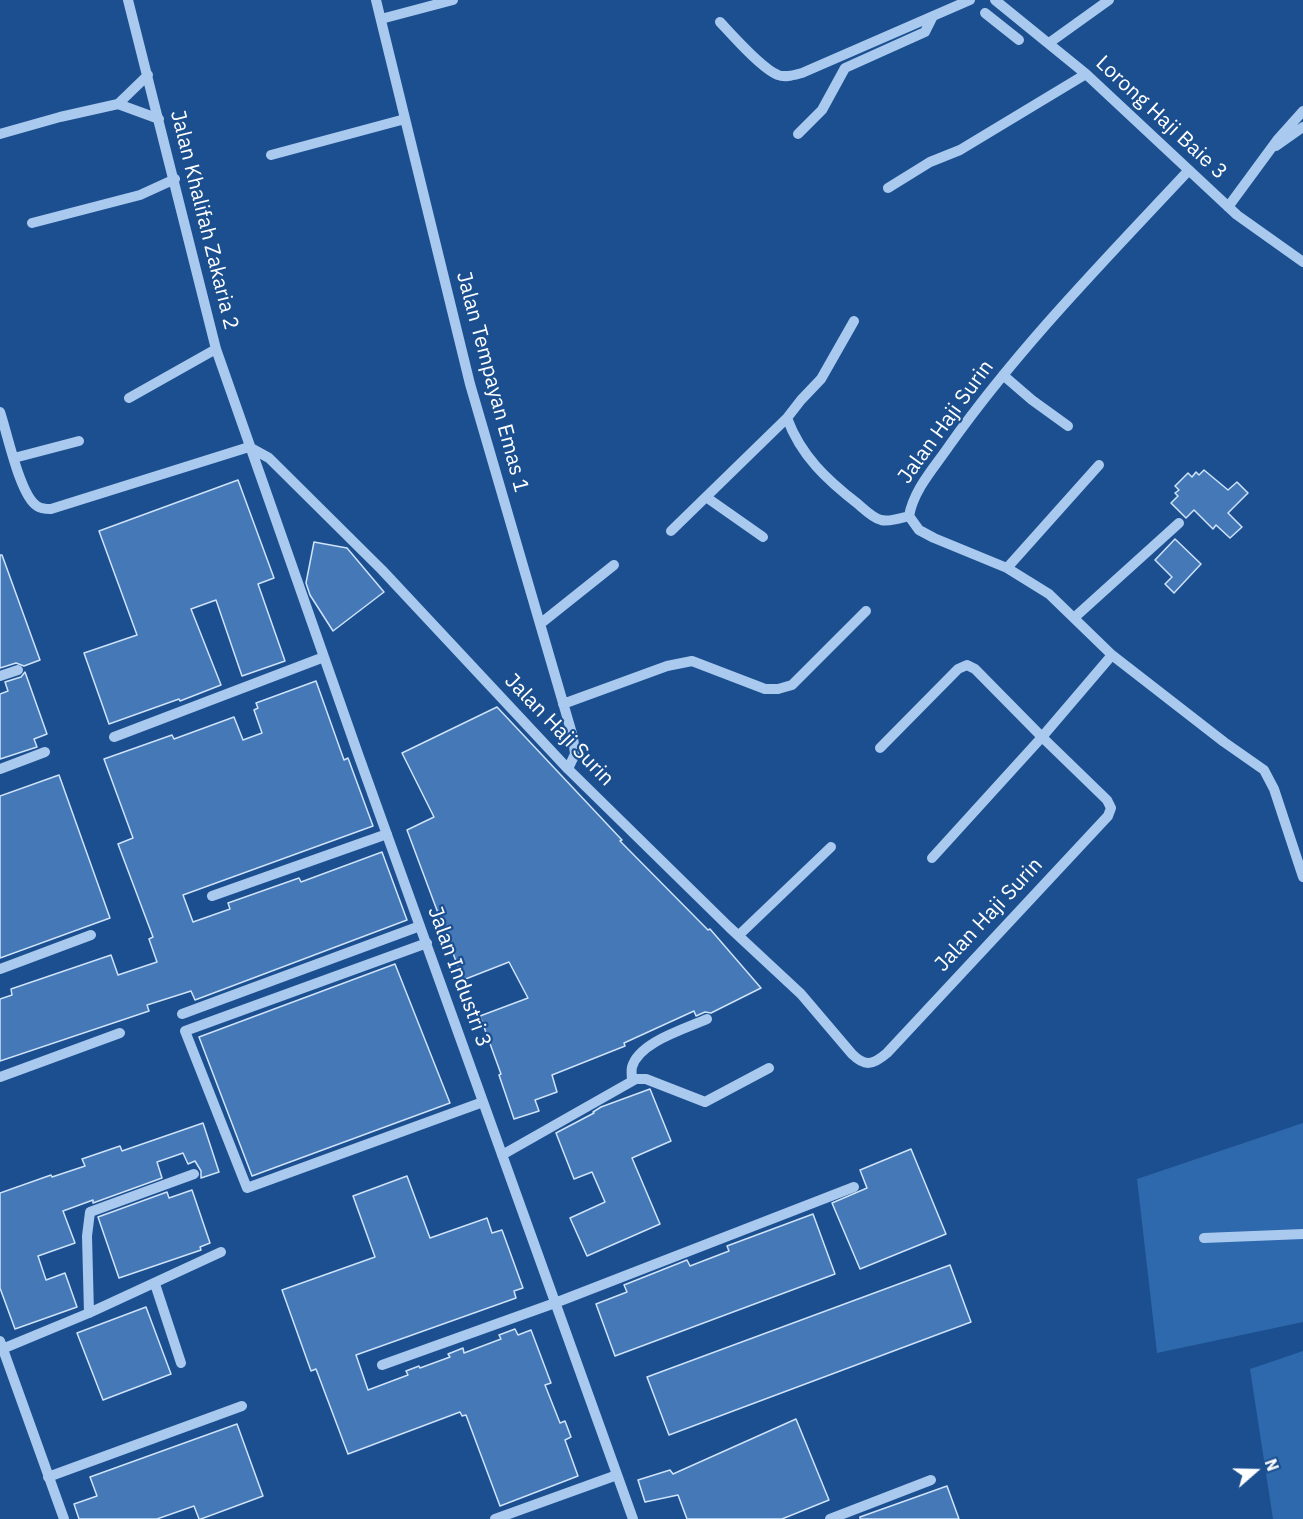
<!DOCTYPE html>
<style>
body{margin:0}
#map{position:relative;width:1303px;height:1519px;overflow:hidden;background:#1b4f8f;font-family:"IBM Plex Sans",sans-serif}
canvas{display:block}
.north{position:absolute;left:1225px;top:1441px;width:60px;height:60px;-webkit-text-stroke:4px #1b4f8f;paint-order:stroke;rotate:70deg;font-size:16px;font-weight:700;line-height:24px;text-align:center;color:#fff}
.north::after{content:'';display:block;margin:auto;width:21px;height:27px;background:#fff;clip-path:polygon(50% 0,100% 100%,50% 72%,0 100%)}
</style>
<div id="map">
<canvas width="1303" height="1519"></canvas>
<div class="north">N</div>
</div>
<script>
const context = document.querySelector('canvas').getContext('2d');
context.lineJoin = 'round';
function fill(path, color) { context.fillStyle = color; context.fill(path, 'evenodd'); }
function trace(path, color, width, dash) { context.strokeStyle = color; context.lineWidth = width; context.lineCap = dash ? 'butt' : 'round'; context.setLineDash(dash || []); context.stroke(path); }
function drawText(font, color, halo, rows, align = 'center') {
  context.font = font + ' "IBM Plex Sans",sans-serif'; context.lineWidth = 4.5; context.setLineDash([]); context.textBaseline = 'middle'; context.strokeStyle = halo; context.fillStyle = color; for (const [text, x, y, turn = 0] of rows) {
    context.save(); context.translate(x, y); context.rotate((+turn || 0) * Math.PI / 180); context.textAlign = isNaN(turn) ? turn : align; if (halo) context.strokeText(text, 0, 0); context.fillText(text, 0, 0); context.restore();
  }
}
fill(new Path2D(`
 M1303,1123V1322L1157,1353L1137,1179Z
 M1303,1351V1519H1273L1250,1369Z`), '#2e69ad');
const building = new Path2D(`
 M1204,470L1228,490L1237,482L1248,493L1228,513L1242,527L1230,538L1216,525L1213,529L1194,510L1186,518L1171,503L1178,496L1175,493L1179,490L1175,486L1188,473L1192,477L1196,472L1199,475Z
 M238,480L274,578L258,584L285,661L242,676L216,600L191,609L221,685L180,701L179,699L109,724L84,653L137,635L99,531Z
 M1175,539L1201,564L1174,593L1165,584L1172,577L1155,560Z
 M314,542L347,548L384,592L333,631L310,595L306,583Z
 M0,555H2L40,660L24,666L16,663L0,668Z
 M25,672L47,734L34,739L37,747L0,759V694L8,691L5,682L21,677Z
 M316,681L344,760L348,758L373,826L183,895L193,922L230,909L228,903L299,878L301,882L382,852L407,920L195,1000L191,991L147,1005L149,1011L0,1061V999L12,995L11,989L111,955L118,975L157,962L149,939L153,937L118,844L133,838L104,759L172,735L174,739L234,717L243,740L262,733L254,710L258,708L256,703Z
 M497,707L622,840L620,841L708,930L710,929L761,988L711,1013L705,1012L696,1016L694,1011L624,1043L625,1046L552,1075L557,1092L535,1100L539,1111L514,1119L499,1075L501,1074L480,1016L528,998L509,962L463,980L407,830L434,817L402,753Z
 M59,775L110,918L0,958V796Z
 M395,964L450,1103L252,1176L199,1037Z
 M650,1089L671,1141L632,1158L660,1224L587,1256L570,1218L605,1202L592,1172L574,1179L556,1133L594,1113L593,1112L601,1107Z
 M203,1123L219,1172L201,1178V1171L195,1161L188,1164L183,1153L157,1162L162,1178L93,1203V1200L63,1211L75,1243L38,1256L46,1280L65,1273L77,1307L15,1329L0,1288V1193L51,1175L52,1177L85,1166L82,1159L120,1146L122,1151Z
 M911,1149L946,1234L860,1269L832,1203L867,1188L860,1170Z
 M407,1176L430,1238L487,1218L492,1233L502,1230L523,1288L514,1291L516,1298L356,1355L368,1390L408,1375L406,1371L419,1366L420,1368L450,1357L448,1354L463,1348L464,1353L501,1339L499,1335L515,1329L518,1335L531,1330L551,1383L545,1385L560,1423L565,1421L571,1437L565,1440L578,1476L500,1506L466,1415L462,1416L460,1412L348,1454L316,1369L311,1371L282,1290L375,1257L353,1196Z
 M192,1190L210,1243L200,1247L201,1250L119,1278L98,1217L167,1192L169,1198Z
 M813,1214L835,1274L615,1356L596,1304L627,1292L624,1285L687,1260L690,1266L729,1251L727,1246Z
 M950,1265L971,1322L669,1435L647,1377Z
 M146,1307L171,1374L103,1400L77,1333Z
 M796,1419L829,1500L782,1519H687L678,1495L645,1502L638,1480L670,1470L673,1474Z
 M237,1424L263,1496L201,1519H199L194,1506L157,1519H79L74,1504L97,1496L90,1477Z
 M947,1486L959,1519H860V1517Z`);
fill(building, '#4478b7');
trace(building, '#cfe3fa', 1.5);
trace(new Path2D(`
 M128,0L216,349L358,754L633,1519
 M376,0L470,384L573,737L575,754L568,769
 M995,0L1086,74L1237,215L1303,262
 M985,13L1019,40
 M381,19L453,0
 M720,22C733,36 762,69 778,75C785,78 794,75 802,73L970,0
 M1049,43L1109,0
 M118,104L148,75
 M0,134L60,117L118,104L159,119
 M798,134L822,110L845,68L925,32L933,16
 M1276,146L1303,127
 M271,155L405,119
 M888,188L930,162L960,150L1086,74
 M1228,207L1278,139L1303,111
 M32,223L140,195L175,179
 M1003,375L1032,400L1068,426
 M129,398L216,349
 M0,412C7,432 20,496 37,506C41,509 46,509 51,509L249,447
 M787,418L801,400L821,379L854,321
 M249,447L269,458L382,570L568,769L729,927L801,994L852,1054C865,1067 873,1065 887,1053L1108,816L1111,808L1107,800L1042,737L1112,655L1049,594L1007,568L934,538L919,530L909,516C914,489 934,468 949,446C1020,346 1106,259 1189,170
 M14,458L79,441
 M706,497L763,537
 M671,531L787,418C801,456 827,480 858,504C865,510 873,518 881,520C890,522 901,518 909,516
 M1007,568L1099,465
 M1075,617L1179,523
 M540,624L614,565
 M1112,655L1224,742L1264,770L1274,789L1303,877
 M0,676L18,670
 M563,704L667,666L692,661L765,689H778L792,685L866,611
 M114,737L324,657
 M880,748L958,669L967,665L975,669L1042,737L932,858
 M0,769L45,752
 M212,896L387,834
 M739,935L831,847
 M427,943L185,1031L247,1188L483,1102
 M0,969L91,935
 M182,1014L420,926
 M0,1077L120,1033
 M632,1081C632,1077 631,1071 632,1067C639,1042 685,1029 707,1019
 M502,1155L636,1079H646L705,1102L769,1068
 M1204,1238L1303,1234
 M155,1284L181,1363
 M89,1313L87,1236L90,1212L194,1174
 M0,1341L64,1519
 M0,1350L89,1313L221,1252
 M382,1365L555,1303L854,1187
 M48,1477L242,1406
 M495,1519L617,1475
 M830,1519L931,1480`), '#a9c9ee', 10);
drawText('21px', '#fff', '#1b4f8f', [
 ["Lorong Haji Baie 3",1161,118,43],
 ["Jalan Khalifah Zakaria 2",204,220,76],
 ["Jalan Tempayan Emas 1",492,382,75],
 ["Jalan Haji Surin",946,422,-54],
 ["Jalan Haji Surin",559,730,46],
 ["Jalan Haji Surin",989,915,-47],
 ["Jalan Industri 3",459,977,70]
]);
</script>
